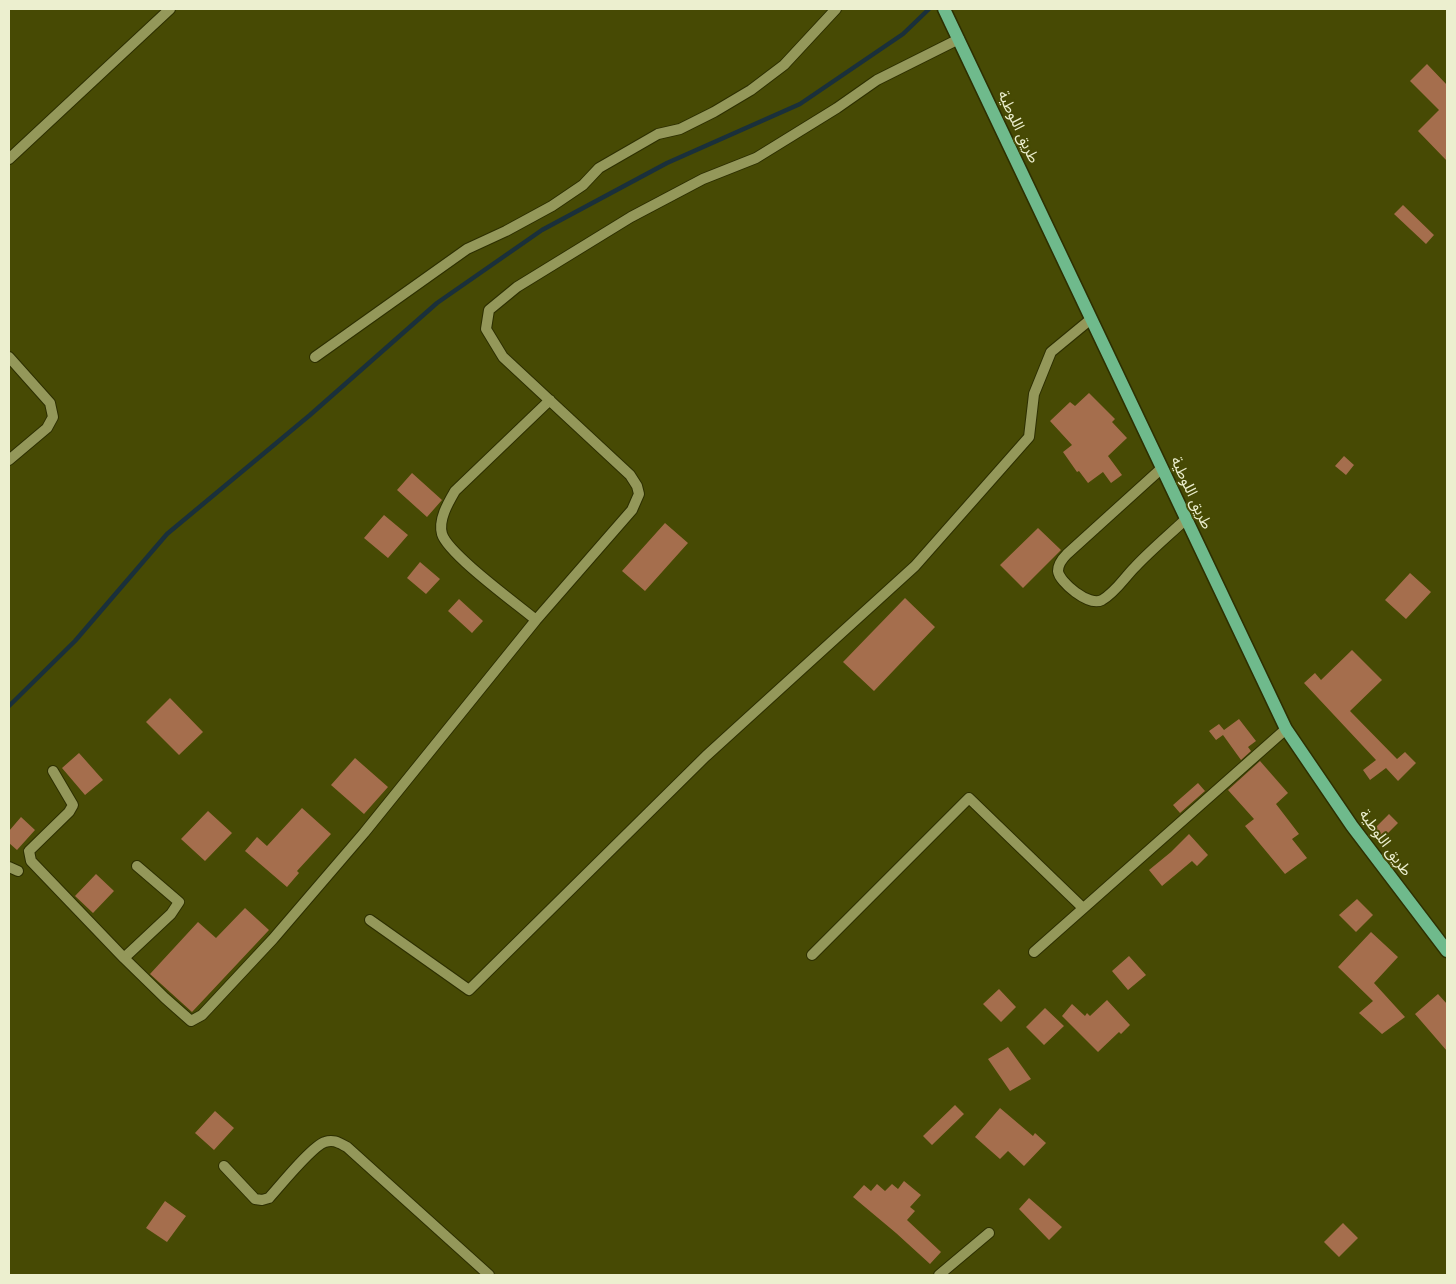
<!DOCTYPE html>
<meta charset="utf-8">
<style>
body{margin:0}
#map{position:relative;width:1456px;height:1284px;overflow:hidden;background:#474a04;font-family:"PT Serif",serif}
canvas{display:block}
.frame{position:absolute;inset:0;border:10px solid #ecefcf;pointer-events:none}
</style>
<div id="map">
<canvas width="1456" height="1284"></canvas>
<div class="frame"></div>
</div>
<script>
const context = document.querySelector('canvas').getContext('2d');
context.lineJoin = 'round';
function trace(path, color, width, dash) { context.strokeStyle = color; context.lineWidth = width; context.lineCap = dash ? 'butt' : 'round'; context.setLineDash(dash || []); context.stroke(path); }
function fill(path, color) { context.fillStyle = color; context.fill(path, 'evenodd'); }
function drawText(font, color, halo, rows, align = 'center') {
  context.font = font + ' "PT Serif","Noto Sans Arabic",serif'; context.lineWidth = 4; context.setLineDash([]); context.textBaseline = 'middle'; context.strokeStyle = halo; context.fillStyle = color; for (const [text, x, y, turn = 0] of rows) {
    context.save(); context.translate(x, y); context.rotate((+turn || 0) * Math.PI / 180); context.textAlign = isNaN(turn) ? turn : align; if (halo) context.strokeText(text, 0, 0); context.fillText(text, 0, 0); context.restore();
  }
}
trace(new Path2D(`
 M9,706L75,641L167,534L310,415L437,303L542,230L667,163L800,104L903,34L929,9`), '#1a303b', 4.5);
fill(new Path2D(`
 M1427,64L1447,85V161L1418,131L1439,110L1410,81Z
 M1403,205L1434,235L1426,244L1394,214Z
 M1089,393L1115,419L1112,422L1127,438L1108,456L1122,475L1111,483L1103,472L1088,483L1079,471L1077,472L1063,452L1072,445L1050,421L1070,402L1075,406Z
 M1344,456L1354,465L1346,475L1335,466Z
 M412,473L442,500L427,517L397,490Z
 M384,515L408,535L388,558L364,538Z
 M665,523L688,543L645,591L622,571Z
 M1038,528L1061,550L1023,588L1000,565Z
 M420,562L440,579L426,594L407,578Z
 M1410,573L1431,592L1406,619L1385,600Z
 M905,598L935,627L874,691L843,662Z
 M459,599L483,621L472,633L448,611Z
 M1352,650L1382,680L1350,711L1397,759L1405,752L1416,763L1398,781L1386,768L1370,780L1363,770L1376,760L1304,683L1315,673L1321,680Z
 M170,698L203,732L179,755L146,722Z
 M1239,719L1256,741L1248,747L1251,751L1241,760L1223,735L1216,740L1209,731L1219,724L1224,730Z
 M79,753L103,780L85,795L62,768Z
 M355,758L388,787L364,814L331,785Z
 M1260,761L1288,793L1276,804L1299,834L1292,839L1307,858L1285,874L1245,826L1254,819L1228,790Z
 M1198,783L1205,791L1180,813L1173,805Z
 M302,808L331,834L297,871L299,873L287,887L245,851L257,837L267,846Z
 M208,811L232,833L205,861L181,839Z
 M1389,814L1398,823L1383,838L1374,829Z
 M21,817L35,830L17,850L9,843V831Z
 M1189,834L1208,855L1197,866L1192,861L1162,886L1149,870L1171,852Z
 M96,874L114,891L93,913L75,896Z
 M1357,899L1373,915L1356,932L1339,915Z
 M245,908L269,930L192,1012L150,974L198,922L216,938Z
 M1371,932L1398,957L1374,983L1405,1017L1382,1034L1359,1013L1373,1001L1338,967Z
 M1129,956L1146,975L1128,990L1112,971Z
 M999,989L1016,1007L1001,1022L983,1004Z
 M1438,994L1447,1004V1051L1415,1014Z
 M1107,1000L1130,1025L1121,1034L1119,1032L1098,1052L1062,1016L1072,1004L1085,1016L1087,1013L1090,1016Z
 M1045,1008L1064,1026L1044,1045L1026,1027Z
 M1008,1047L1031,1079L1010,1091L988,1059Z
 M955,1105L964,1114L932,1145L923,1136Z
 M1000,1108L1033,1136L1035,1133L1046,1143L1024,1166L1008,1151L1000,1159L975,1137Z
 M215,1111L234,1128L214,1150L195,1133Z
 M904,1181L921,1195L910,1207L915,1211L907,1220L941,1252L930,1264L896,1233L853,1197L864,1185L871,1191L877,1184L885,1191L892,1184L898,1189Z
 M1029,1198L1062,1227L1049,1240L1019,1209Z
 M165,1201L186,1216L167,1242L146,1228Z
 M1343,1223L1358,1238L1339,1257L1324,1242Z`), '#a56e4d');
const street = new Path2D(`
 M9,159L170,9
 M9,357L50,403L53,417L47,428L9,460
 M315,357L467,249L506,231L552,206L583,185L599,168L658,134L680,129L714,112L751,90L784,65L836,9
 M1162,468L1067,554C1063,558 1058,564 1058,571C1059,582 1089,607 1102,600C1116,592 1124,578 1135,567C1151,550 1169,535 1186,519
 M536,620C517,604 448,554 442,534C438,520 448,503 455,491L550,400
 M53,771L73,805L69,812L29,851L31,861L124,958
 M137,866L179,902L171,914L124,958L165,998L191,1021L202,1015L273,939L364,833L536,620L632,510L639,494L637,486L630,475L503,357L486,329L489,310L517,287L631,217L703,179L756,158L837,108L877,80L959,39
 M9,867L18,871
 M370,920L469,990L706,756L915,566L1029,437L1034,394L1051,352L1091,319
 M1034,952L1286,729
 M812,955L969,798L1083,908
 M224,1166L255,1199L262,1200L269,1198C280,1186 312,1146 325,1142C334,1139 339,1143 347,1147L489,1275
 M939,1275L989,1233`);
const primary = new Path2D(`
 M944,9L1286,729L1352,826L1447,951`);
trace(street, '#2d2f00', 12);
trace(primary, '#2d2f00', 15);
trace(street, '#94985a', 10);
trace(primary, '#6fba8c', 12);
drawText('15px', '#ecefcf', '#474a04', [
 ["طريق اللوطية",1018,127,65],
 ["طريق اللوطية",1191,493,65],
 ["طريق اللوطية",1385,843,54]
]);
</script>
